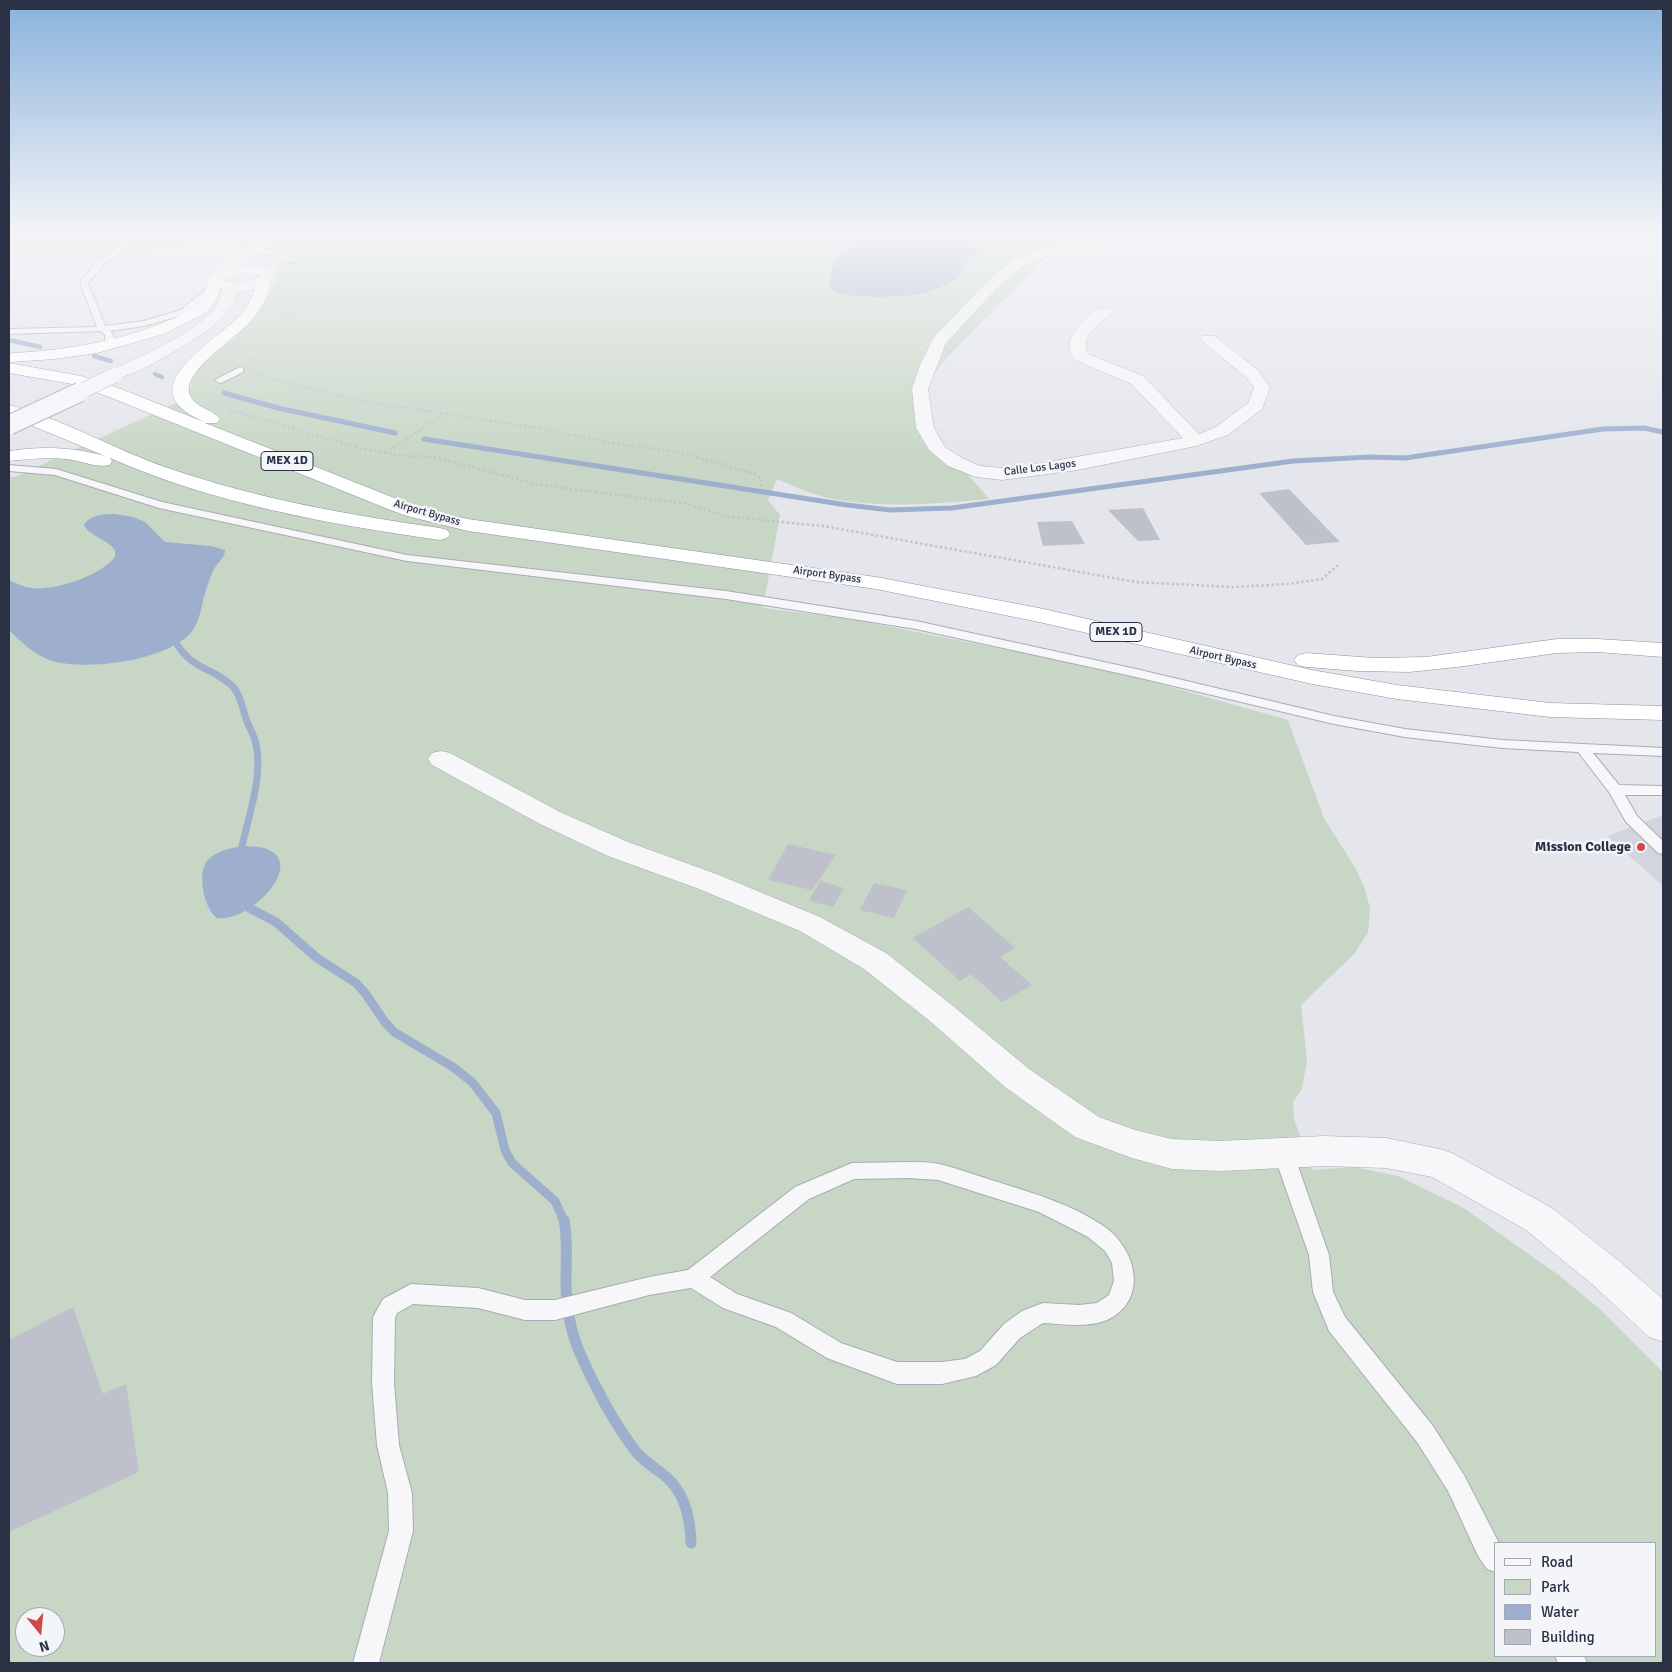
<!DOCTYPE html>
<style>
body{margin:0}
#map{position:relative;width:1672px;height:1672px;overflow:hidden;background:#e4e6ec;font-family:Signika,sans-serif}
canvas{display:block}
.frame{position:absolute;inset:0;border:10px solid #2a3145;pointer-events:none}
.legend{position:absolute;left:1494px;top:1542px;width:162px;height:115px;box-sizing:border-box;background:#f4f5f9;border:1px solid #a3a7b1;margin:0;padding:6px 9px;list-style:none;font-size:15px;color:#2a3145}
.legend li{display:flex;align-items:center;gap:10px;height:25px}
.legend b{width:25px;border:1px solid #a3a7b1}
.north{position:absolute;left:15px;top:1607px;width:50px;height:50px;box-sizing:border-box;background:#f4f5f9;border:1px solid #a3a7b1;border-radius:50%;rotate:163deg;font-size:14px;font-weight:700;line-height:20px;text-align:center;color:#2a3145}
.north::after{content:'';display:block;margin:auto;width:18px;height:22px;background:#d3464a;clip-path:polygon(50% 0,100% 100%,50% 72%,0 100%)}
</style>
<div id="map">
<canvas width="1672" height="1672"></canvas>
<div class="frame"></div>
<ul class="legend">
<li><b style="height:6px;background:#f7f7fa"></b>Road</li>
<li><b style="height:14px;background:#c7d6c5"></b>Park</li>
<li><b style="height:14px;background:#9eafcd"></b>Water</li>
<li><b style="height:14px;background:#bec1cc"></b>Building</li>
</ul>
<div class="north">N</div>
</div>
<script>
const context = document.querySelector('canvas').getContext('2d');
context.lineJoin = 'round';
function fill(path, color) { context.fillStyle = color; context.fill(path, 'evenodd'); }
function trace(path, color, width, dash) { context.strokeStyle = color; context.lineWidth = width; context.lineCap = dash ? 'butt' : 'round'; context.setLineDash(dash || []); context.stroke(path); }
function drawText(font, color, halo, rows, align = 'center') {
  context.font = font + ' Signika,sans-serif'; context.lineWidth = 5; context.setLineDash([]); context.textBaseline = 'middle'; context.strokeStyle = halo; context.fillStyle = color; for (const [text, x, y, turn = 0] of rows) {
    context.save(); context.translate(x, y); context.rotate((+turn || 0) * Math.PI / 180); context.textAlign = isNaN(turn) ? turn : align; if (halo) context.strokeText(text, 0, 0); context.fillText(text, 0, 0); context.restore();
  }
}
fill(new Path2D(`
 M1663,815V886L1607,836Z`), '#d2d5de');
fill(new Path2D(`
 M9,231H1233C1172,249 1097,226 1042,261L942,363L931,378L928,395L936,437L989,499C934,504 878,509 824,497C808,493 792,485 777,479L768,500L780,515L763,608L851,619L1063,661L1146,680L1288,720L1324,818L1356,869L1364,886L1370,908L1368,932L1355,953L1301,1005L1307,1060L1302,1089L1293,1102L1294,1119L1312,1170L1354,1167L1398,1176L1462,1207L1560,1276L1602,1311L1663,1372V1663H9V477H15L189,397L192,382L200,366L235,337L259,311L276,283L277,267L288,251C223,235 154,247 89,259L77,251L9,252ZM1496,1543H1656V1656H1496ZM25,1617H55V1647H25Z`), '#c7d6c5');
fill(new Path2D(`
 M867,231H980L984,233L972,244L980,251C971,263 960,258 960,276C950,283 937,289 925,293C910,297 848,300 834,291C832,290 830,287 829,285C831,263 844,237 867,231Z
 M115,514L133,517L145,522L165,542L211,546L225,550C225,558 218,562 214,569C211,575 209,581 207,587C202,600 201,619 193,630C170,661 87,671 52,661C35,655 22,643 9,630V580C16,583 23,587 31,588C55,591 100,576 115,557V550C107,539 89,536 84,525C89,515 104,514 115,514Z
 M242,846C324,844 255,924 217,918C204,909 197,874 207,861C215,851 231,848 242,846Z`), '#9eafcd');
trace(new Path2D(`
 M9,340L40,347
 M94,356L111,361
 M155,374L162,377`), '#9eafcd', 4.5);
trace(new Path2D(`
 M224,393L278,408L395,433
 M424,439L847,505L890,510L952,508L1293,461L1369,457L1405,458L1603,429L1644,428L1663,432`), '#9eafcd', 5);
trace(new Path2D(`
 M176,643C192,669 210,667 230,684C240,692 242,707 246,719C249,727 254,735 256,744C263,777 249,814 242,846`), '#9eafcd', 7);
trace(new Path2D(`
 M249,908L276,922L317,958L356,983L365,993L384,1021L394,1032L453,1067L472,1082L496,1113L505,1150L512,1163L555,1201L564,1221`), '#9eafcd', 9);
trace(new Path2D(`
 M564,1220C568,1240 566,1260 566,1281C566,1305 570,1329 579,1351C593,1384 615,1425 637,1453C645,1462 655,1468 664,1475C685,1492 690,1517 691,1543`), '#9eafcd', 11);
fill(new Path2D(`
 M1289,489L1340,542L1306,545L1259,493Z
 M1143,508L1160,540L1138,541L1108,510Z
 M1072,521L1085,544L1043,546L1037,522Z
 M788,844L836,855L812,890L768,880Z
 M820,881L844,888L833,907L809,901Z
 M874,883L907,890L894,918L860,910Z
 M968,907L1015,948L1000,957L1032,985L1002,1002L971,974L960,981L913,938Z
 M73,1307L103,1394L126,1384L139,1472L9,1532V1340Z`), '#bec1cc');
const lane = new Path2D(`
 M141,231H149L103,265L88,283L105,326L144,321L181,310L210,286H216V290L187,314L144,326L110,331C115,335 115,342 112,347L109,348L105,345V335L101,331L9,334V329L97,327L80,283L97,261Z
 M247,248L272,250L298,260L294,262L271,254L250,252L246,250Z
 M240,367L243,368V372L223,382L220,383L215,380Z
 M9,465L56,469L162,502L407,555L726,591L916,621L1136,669L1334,716L1405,729L1502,740L1663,748V756L1593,753L1619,785L1663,786V795H1625L1637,816L1663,841V854L1658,853L1626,822L1609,792L1578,752L1502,748L1405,737L1334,724L1136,677L916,629L726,599L407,561L159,508L55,475L9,471Z
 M1283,1144L1290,1146L1293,1152L1329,1255L1333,1292L1345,1317L1433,1426L1464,1475L1499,1543H1496V1572L1487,1569L1478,1556L1448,1491L1417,1442L1329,1331L1313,1292L1309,1255L1273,1152L1276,1146Z
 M909,1162C919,1162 930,1162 939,1164C960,1169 981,1177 1001,1183C1036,1194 1072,1205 1102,1225C1136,1247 1150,1300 1107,1320C1088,1328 1063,1324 1043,1323L1020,1338L996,1365L976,1376L942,1384H897L827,1358L776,1327L723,1308L691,1288L649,1295L555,1320H525L478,1308L413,1304L397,1313L395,1318L394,1383L399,1445L412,1493L413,1531L379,1663H353L389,1531L388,1493L377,1445L372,1383L373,1317L383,1299L411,1284L478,1288L525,1300H555L649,1277L688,1270L795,1187L852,1163ZM909,1178L938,1180L1039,1212L1088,1237L1105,1251L1112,1263L1114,1281L1109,1295L1097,1303L1079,1305L1043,1303L1022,1311L1004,1324L980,1351L965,1359L942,1362H897L841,1343L791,1313L737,1294L710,1277L809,1199L854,1179Z
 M1555,1656H1584L1587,1663H1558Z`);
const street = new Path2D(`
 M274,231H290L240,265L269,267L276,275C267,288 252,291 237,291C235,302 230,310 222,318C208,333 128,383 109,379L107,375L109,371C140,357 199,332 218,304C221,299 222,294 222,289L216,287L209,281C211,268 261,238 274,231ZM243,273L261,275C250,283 236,285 224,280Z
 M1172,231H1215L1208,235L1116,241L1082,246L1047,256L1023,266L996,289L946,343L928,389L934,428L945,447L962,458L980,466L1002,468L1031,465L1183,438L1131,384L1075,360C1071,355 1068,349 1070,342C1073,328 1096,304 1110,308L1113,311C1103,324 1078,334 1088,354L1143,376L1199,434L1216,427L1248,403L1254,388L1247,378L1203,342L1201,339L1203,336H1215L1259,371L1270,388L1262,409L1228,435L1196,446L1078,470L1002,480L976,477L948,466L929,450L916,428L912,389L920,365L933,338L986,283L1013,260L1037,250L1081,238L1116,233Z
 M441,751L450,753L560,812L628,842L719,875L820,917L886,953L953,1006L1029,1069L1099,1117L1135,1130L1172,1139L1220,1141L1324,1136L1386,1138L1440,1149L1452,1153L1552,1208L1619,1261L1663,1299V1342L1649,1337L1593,1285L1526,1230L1432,1177L1386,1168L1324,1166L1220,1171L1172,1169L1132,1158L1075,1137L1005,1087L931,1022L864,969L800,931L699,889L608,856L540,824L432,765L428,759L432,753Z`);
const highway = new Path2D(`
 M264,276L269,277L271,280C269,296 262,309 251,321C238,337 180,372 190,395C195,408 213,409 220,419L217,423H205L402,501L420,508L468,519L876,577L1039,608L1312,670L1397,685L1550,703L1663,706V720L1550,717L1397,699L1312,684L1039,622L876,589L468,531L407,516L388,509L109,397L72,384L9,373V363L81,376L121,389L204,422C193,416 176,409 173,395C166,367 224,333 240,315C247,308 251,300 254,292C256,286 256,281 259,277Z
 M216,277L221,278L223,281L216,301L207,312L164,334L97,353L55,359L9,362V354L13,353C66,350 117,342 167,321C178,317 192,312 200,302C206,295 206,285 211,278Z
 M9,405C65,419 116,451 171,469C258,499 349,515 440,528L447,530L450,534L447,538L440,540C329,524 214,504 110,458L112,461L110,465C97,468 81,461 67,459C48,457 28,459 9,461V451C42,446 73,447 105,456L9,416Z
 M1557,639H1597L1663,643V657L1597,652L1557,653L1457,667L1409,672L1358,671L1306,667L1298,665L1294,660L1298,655L1306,653L1375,658L1426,657Z`);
trace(lane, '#a8acb7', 2);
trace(street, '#a8acb7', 1);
trace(highway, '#8a91a3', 1);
trace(new Path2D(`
 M277,310L285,300L289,282
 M252,360C277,336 306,306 306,269
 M253,374L327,393`), '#c2c4cb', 2, [2, 2]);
trace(new Path2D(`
 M322,392L350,399L543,429L617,444L674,451L755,474L762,479L761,488
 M230,410L363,449L403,456L433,457L540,485L688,504L730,517L823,526L1136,582L1233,587L1287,584L1322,579L1338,565
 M385,453L442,415`), '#c2c4cb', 2.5, [2.5, 2.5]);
fill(lane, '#f7f7fa');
fill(street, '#f7f7fa');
fill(highway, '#fff');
const streetBridgeFar1 = new Path2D(`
 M77,393L115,375`);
const streetBridge = new Path2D(`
 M9,425L80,392`);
trace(streetBridgeFar1, '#a8acb7', 16, []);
trace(streetBridge, '#a8acb7', 21, []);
trace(streetBridgeFar1, '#f7f7fa', 15);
trace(streetBridge, '#f7f7fa', 19);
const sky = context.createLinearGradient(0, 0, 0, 465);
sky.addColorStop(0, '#8ab2dd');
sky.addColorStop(0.5, '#f3f4f6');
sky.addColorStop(1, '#f3f4f600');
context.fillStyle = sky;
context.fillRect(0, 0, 1672, 465);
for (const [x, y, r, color] of [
 [1641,847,5,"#d3464a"]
]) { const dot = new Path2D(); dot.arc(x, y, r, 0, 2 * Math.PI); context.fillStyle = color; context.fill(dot); trace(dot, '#f4f5f9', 2); }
drawText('11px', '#2a3145', '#f4f5f9', [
 ["Calle Los Lagos",1040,468,-7],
 ["Airport Bypass",427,513,16],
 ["Airport Bypass",827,575,8],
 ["Airport Bypass",1223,658,13]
]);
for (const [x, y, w] of [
 [287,461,52],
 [1116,632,52]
]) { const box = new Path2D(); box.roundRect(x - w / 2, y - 9.5, w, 19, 4); context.fillStyle = '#f4f5f9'; context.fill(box); trace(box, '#2a3145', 1); }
drawText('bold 12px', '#2a3145', null, [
 ["MEX 1D",287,461],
 ["MEX 1D",1116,632]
]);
drawText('bold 14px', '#2a3145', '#f4f5f9', [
 ["Mission College",1631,847]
], 'right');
</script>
